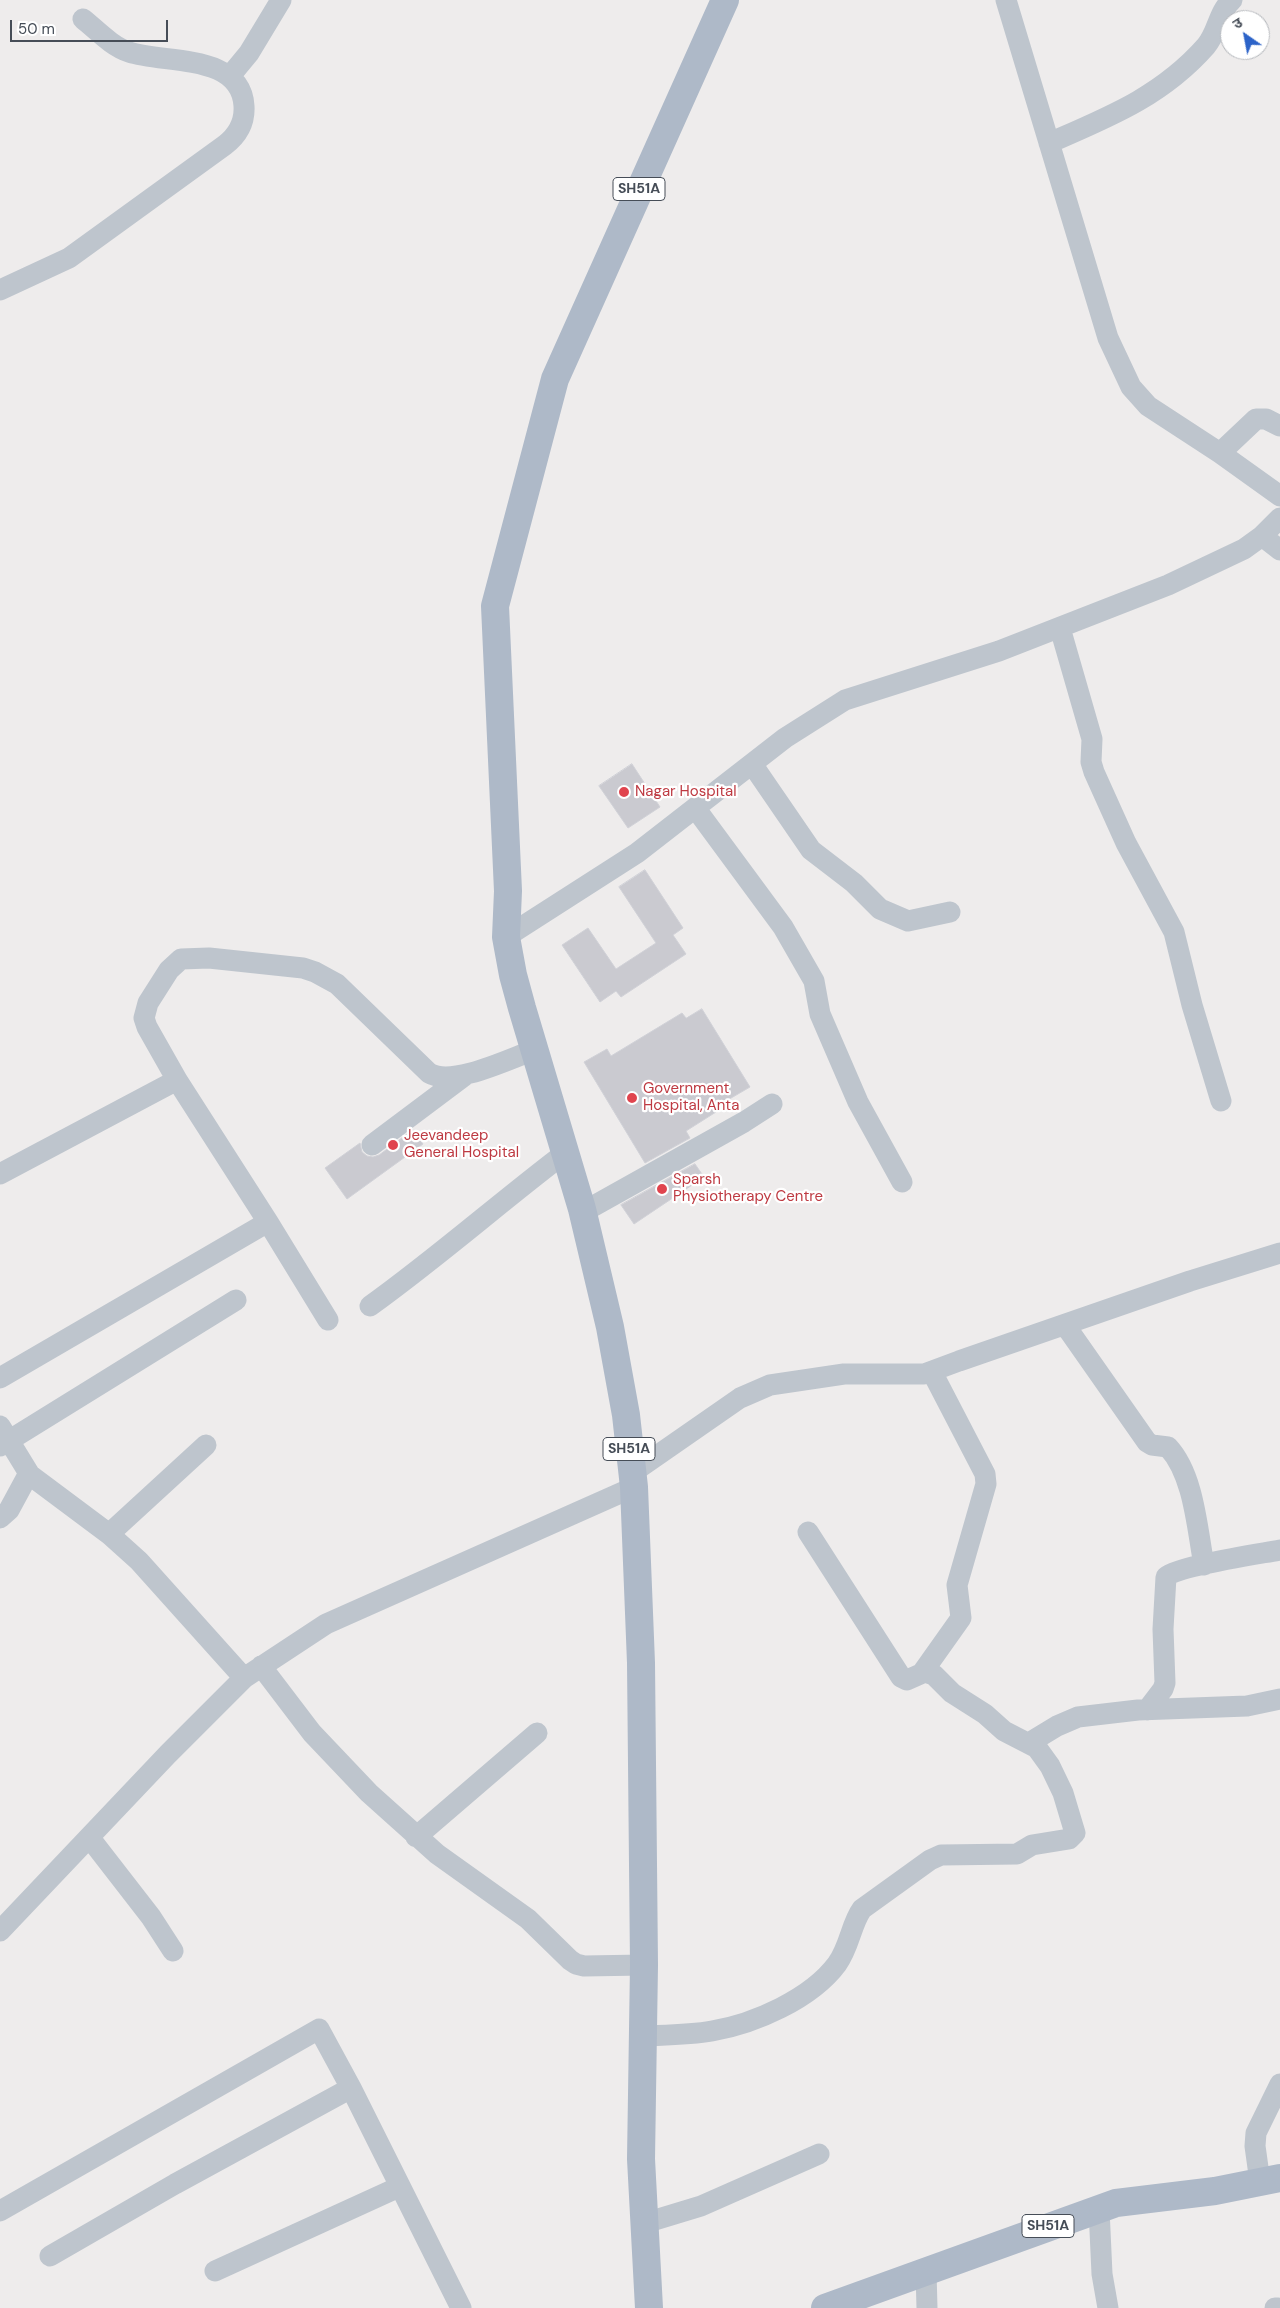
<!DOCTYPE html>
<meta charset="utf-8">
<style>
body{margin:0}
#map{position:relative;width:1280px;height:2308px;overflow:hidden;background:#eeecec;font-family:"DM Sans","Noto Sans Devanagari",sans-serif}
canvas{display:block}
.north{position:absolute;left:1220px;top:10px;width:50px;height:50px;box-sizing:border-box;background:#fff;border:1px solid #b5b8bc;border-radius:50%;rotate:327deg;font-size:14px;font-weight:700;line-height:20px;text-align:center;color:#464d57}
.north::after{content:'';display:block;margin:auto;width:18px;height:22px;background:#2c63c8;clip-path:polygon(50% 0,100% 100%,50% 72%,0 100%)}
.scale{position:absolute;left:10px;top:20px;width:158px;height:22px;box-sizing:border-box;border:2px solid #464d57;border-top:0;padding-left:6px;font-size:15px;line-height:18px;white-space:nowrap;color:#464d57;-webkit-text-stroke:4px #fff;paint-order:stroke}
</style>
<div id="map">
<canvas width="1280" height="2308"></canvas>
<div class="north">उ</div>
<div class="scale">50 m</div>
</div>
<script>
const context = document.querySelector('canvas').getContext('2d');
context.lineJoin = 'round';
function fill(path, color) { context.fillStyle = color; context.fill(path, 'evenodd'); }
function trace(path, color, width, dash) { context.strokeStyle = color; context.lineWidth = width; context.lineCap = dash ? 'butt' : 'round'; context.setLineDash(dash || []); context.stroke(path); }
function drawText(font, color, halo, rows, align = 'center') {
  context.font = font + ' "DM Sans",sans-serif'; context.lineWidth = 4.5; context.setLineDash([]); context.textBaseline = 'middle'; context.strokeStyle = halo; context.fillStyle = color; for (const [text, x, y, turn = 0] of rows) {
    context.save(); context.translate(x, y); context.rotate((+turn || 0) * Math.PI / 180); context.textAlign = isNaN(turn) ? turn : align; if (halo) context.strokeText(text, 0, 0); context.fillText(text, 0, 0); context.restore();
  }
}
const building = new Path2D(`
 M632,764L660,807L628,828L599,786Z
 M645,870L683,928L673,935L686,954L621,997L616,991L600,1002L562,945L588,928L616,969L656,943L619,887Z
 M702,1009L750,1087L714,1108L716,1112L686,1131L690,1138L645,1163L584,1062L607,1049L611,1056L682,1013L686,1018Z
 M413,1130L423,1144L347,1199L325,1168L360,1143L362,1152L367,1156L373,1157L379,1155Z
 M695,1164L704,1177L634,1224L621,1205Z`);
fill(building, '#cacad0');
trace(building, '#d0d1d7', 1);
trace(new Path2D(`
 M1006,0L1108,338L1131,387L1148,406L1220,453L1280,496
 M230,76L249,53L281,0
 M1049,143C1109,117 1162,96 1206,46C1218,32 1218,12 1232,0
 M0,290L69,258L225,145C238,135 245,123 244,106C241,53 165,64 129,52C111,46 97,30 83,19
 M1220,453L1256,419H1266L1280,426
 M1262,536L1280,550
 M1060,628L1092,739L1091,762L1094,772L1126,843L1174,932L1192,1005L1221,1101
 M752,764L811,850L854,883L880,909L908,921L950,912
 M696,809L783,927L814,981L820,1014L858,1102L902,1182
 M506,937L637,853L785,738L845,700L999,651L1168,585L1244,549L1262,536L1280,518
 M372,1145L464,1076
 M0,1174L177,1080
 M583,1212L744,1122L772,1104
 M370,1306C437,1258 499,1203 565,1153
 M328,1320L268,1222L177,1080L147,1027L144,1018L148,1003L169,970L181,959L209,958L303,968L315,972L337,984L429,1073C452,1087 509,1059 534,1050
 M1065,1325L1147,1442L1152,1445L1168,1447C1194,1475 1197,1528 1204,1565
 M0,1378L268,1222
 M0,1426L30,1475L109,1534L139,1561L244,1678
 M0,1446L236,1300
 M632,1473L740,1398L770,1385L844,1374H924L959,1361L1190,1281L1280,1253
 M0,1518L9,1510L29,1473
 M109,1534L206,1445
 M261,1666L312,1733L369,1793L437,1854L528,1919L570,1960L576,1964L584,1966L644,1965
 M922,1673L961,1618L957,1585L986,1484L985,1474L932,1372
 M1147,1710L1163,1689L1165,1683L1163,1629L1166,1577C1178,1566 1259,1554 1280,1550
 M1029,1743L1057,1726L1078,1717L1138,1710L1247,1706L1280,1699
 M89,1837L151,1917L173,1951
 M416,1837L537,1733
 M0,1931L168,1754L244,1678L326,1624L634,1487
 M643,2036C666,2035 690,2035 712,2031C754,2024 811,1999 837,1964C850,1946 851,1924 862,1909L930,1860L941,1855L1017,1854L1032,1845L1069,1839L1075,1833L1063,1793L1050,1766L1037,1748L1004,1731L985,1714L952,1693L934,1675L925,1672L907,1680L901,1677L808,1532
 M1260,2182L1255,2146L1256,2133L1280,2084
 M1099,2209L1102,2274L1108,2308
 M0,2211L319,2029L351,2088L461,2308
 M645,2223L701,2206L819,2154
 M50,2256L175,2184L351,2088
 M215,2271L399,2187
 M926,2271L927,2308
 M1275,2308H1278`), '#bec5cd', 21);
trace(new Path2D(`
 M649,2308L641,2159L644,1965L641,1663L634,1487L626,1415L610,1327L582,1209L522,1008L513,975L506,937L508,891L495,606L555,379L725,0
 M825,2308L1116,2203L1215,2191L1280,2178`), '#aeb9c8', 28);
for (const [x, y, r, color] of [
 [624,792,6,"#e0444e"],
 [632,1098,6,"#e0444e"],
 [393,1145,6,"#e0444e"],
 [662,1189,6,"#e0444e"]
]) { const dot = new Path2D(); dot.arc(x, y, r, 0, 2 * Math.PI); context.fillStyle = color; context.fill(dot); trace(dot, '#fff', 2); }
for (const [x, y, w] of [
 [639,189,52],
 [629,1449,52],
 [1048,2226,52]
]) { const box = new Path2D(); box.roundRect(x - w / 2, y - 11.5, w, 23, 4); context.fillStyle = '#fff'; context.fill(box); trace(box, '#464d57', 1); }
drawText('bold 14px', '#464d57', null, [
 ["SH51A",639,189],
 ["SH51A",629,1449],
 ["SH51A",1048,2226]
]);
drawText('15px', '#be3a42', '#fff', [
 ["Nagar Hospital",635,792],
 ["Government",643,1089],
 ["Hospital, Anta",643,1106],
 ["Jeevandeep",404,1136],
 ["General Hospital",404,1153],
 ["Sparsh",673,1180],
 ["Physiotherapy Centre",673,1197]
], 'left');
</script>
